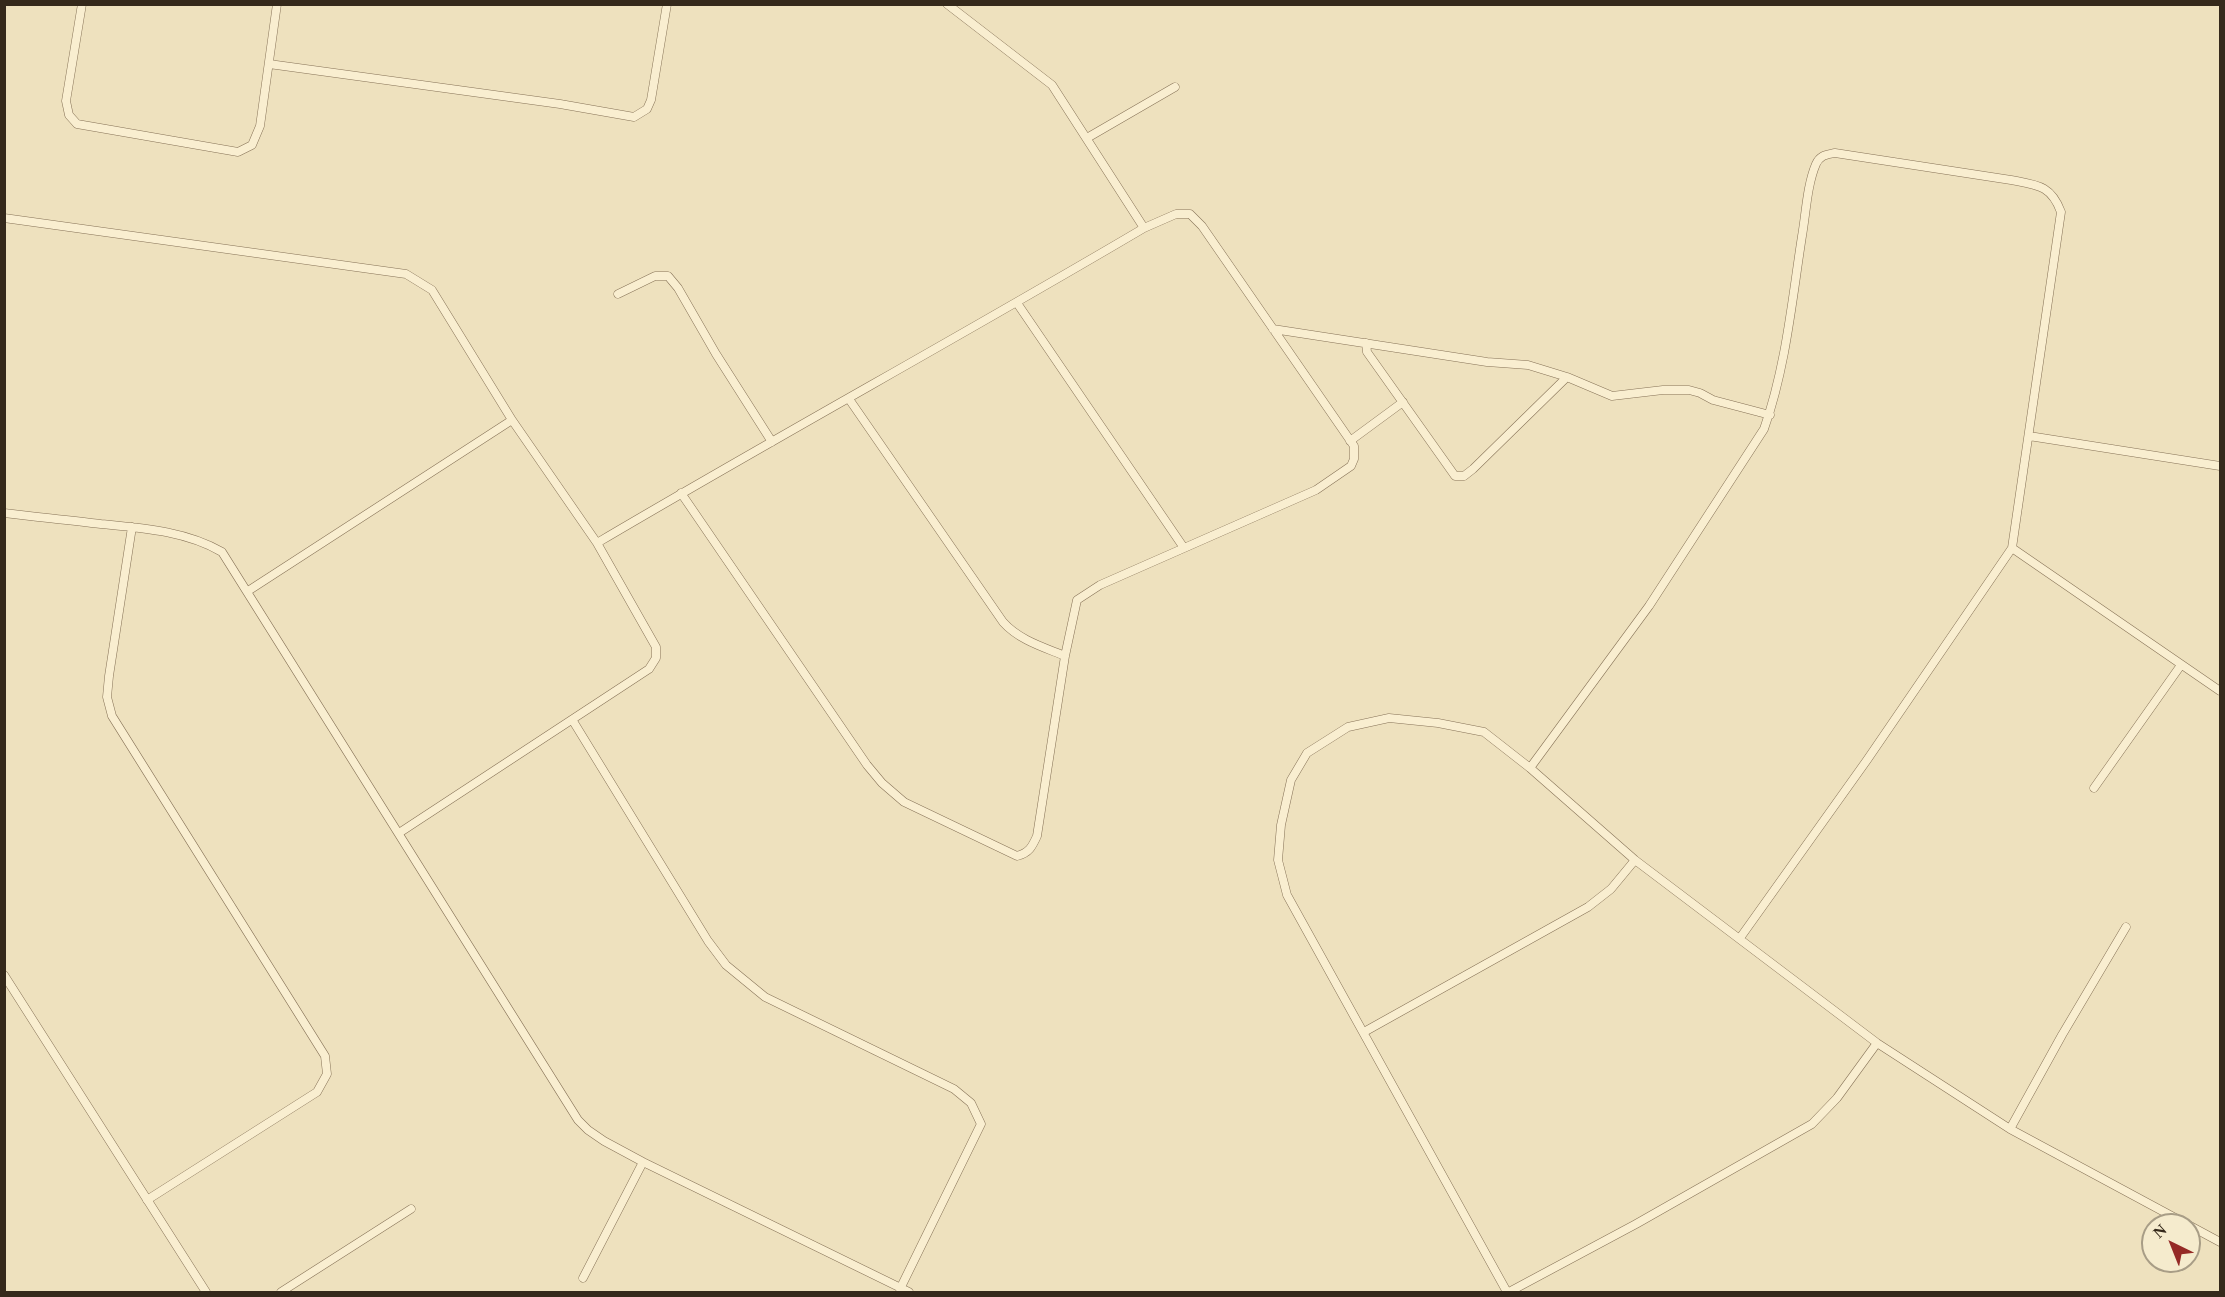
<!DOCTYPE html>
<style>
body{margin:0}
#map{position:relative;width:2225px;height:1297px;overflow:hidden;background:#eee1be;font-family:"Times New Roman",serif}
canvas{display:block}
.frame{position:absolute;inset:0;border:6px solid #35291b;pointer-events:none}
.north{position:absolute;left:2141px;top:1213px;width:60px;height:60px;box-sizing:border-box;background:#f5ebcd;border:2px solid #a89d86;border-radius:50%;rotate:317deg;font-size:16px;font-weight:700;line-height:24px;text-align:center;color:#35291b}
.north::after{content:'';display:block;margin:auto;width:21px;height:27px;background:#952a26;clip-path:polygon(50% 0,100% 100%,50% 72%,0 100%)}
</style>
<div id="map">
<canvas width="2225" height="1297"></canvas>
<div class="frame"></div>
<div class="north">N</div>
</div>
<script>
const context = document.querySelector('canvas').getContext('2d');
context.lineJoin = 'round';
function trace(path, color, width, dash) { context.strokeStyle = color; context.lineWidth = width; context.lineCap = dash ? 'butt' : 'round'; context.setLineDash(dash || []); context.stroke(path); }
const street = new Path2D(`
 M82,4L66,101L69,115L77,124L238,152L252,145L260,126L277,4
 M947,4L1052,85L1144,228
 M269,64L560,104L634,117L647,109L651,100L667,4
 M1087,138L1175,87
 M4,218L406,274L432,290L512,420L597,543L656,647V658L649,669L399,833
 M618,294L655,276H668L678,288L716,354L772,442
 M1017,303L1184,548
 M1273,329L1487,362L1528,365L1567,377
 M1366,343L1367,352L1455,476H1464L1473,469L1567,377L1612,396L1663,390H1689L1700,393L1713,400L1770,415
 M849,399L1003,622C1019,640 1043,647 1065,656
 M2029,436L2220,466
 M1350,441L1403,402
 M4,513C37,517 69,520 101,524C142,528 186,531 222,552L578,1120L588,1130L604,1141L643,1162L909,1292
 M132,527L109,676L107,697L112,716L325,1056L327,1074L317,1092L147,1200
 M597,543C778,436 963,335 1144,228L1176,214H1190L1202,226L1354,446V459L1351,466L1316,490L1100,585L1077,600L1065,656L1037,836C1032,847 1029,853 1017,856L904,802L882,783L867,765L681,493
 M2012,548L2220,691
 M248,591L512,420
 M573,721L708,941L726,965L765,997L954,1089L971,1103L981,1124L900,1289
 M1530,768L1649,606L1764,429C1786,367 1792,300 1802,236C1806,213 1807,185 1816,164C1820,155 1826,155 1835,153L2011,180C2037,185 2051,185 2061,212L2012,548L1867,760L1740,938
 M2094,788L2181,665
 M4,975L206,1292
 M1364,1032L1588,907L1611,889L1635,860
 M2010,1129L2062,1035L2126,927
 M583,1278L643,1162
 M281,1292L411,1209
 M1507,1292L1287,895L1278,860L1281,825L1291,780L1307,753L1348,727L1389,718L1438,723L1484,732L1530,768L1635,860L1877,1043L2010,1129L2220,1242
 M1509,1292L1636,1224L1812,1124L1837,1098L1877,1043`);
trace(street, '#867257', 9);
trace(street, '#f9eed0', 8);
</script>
